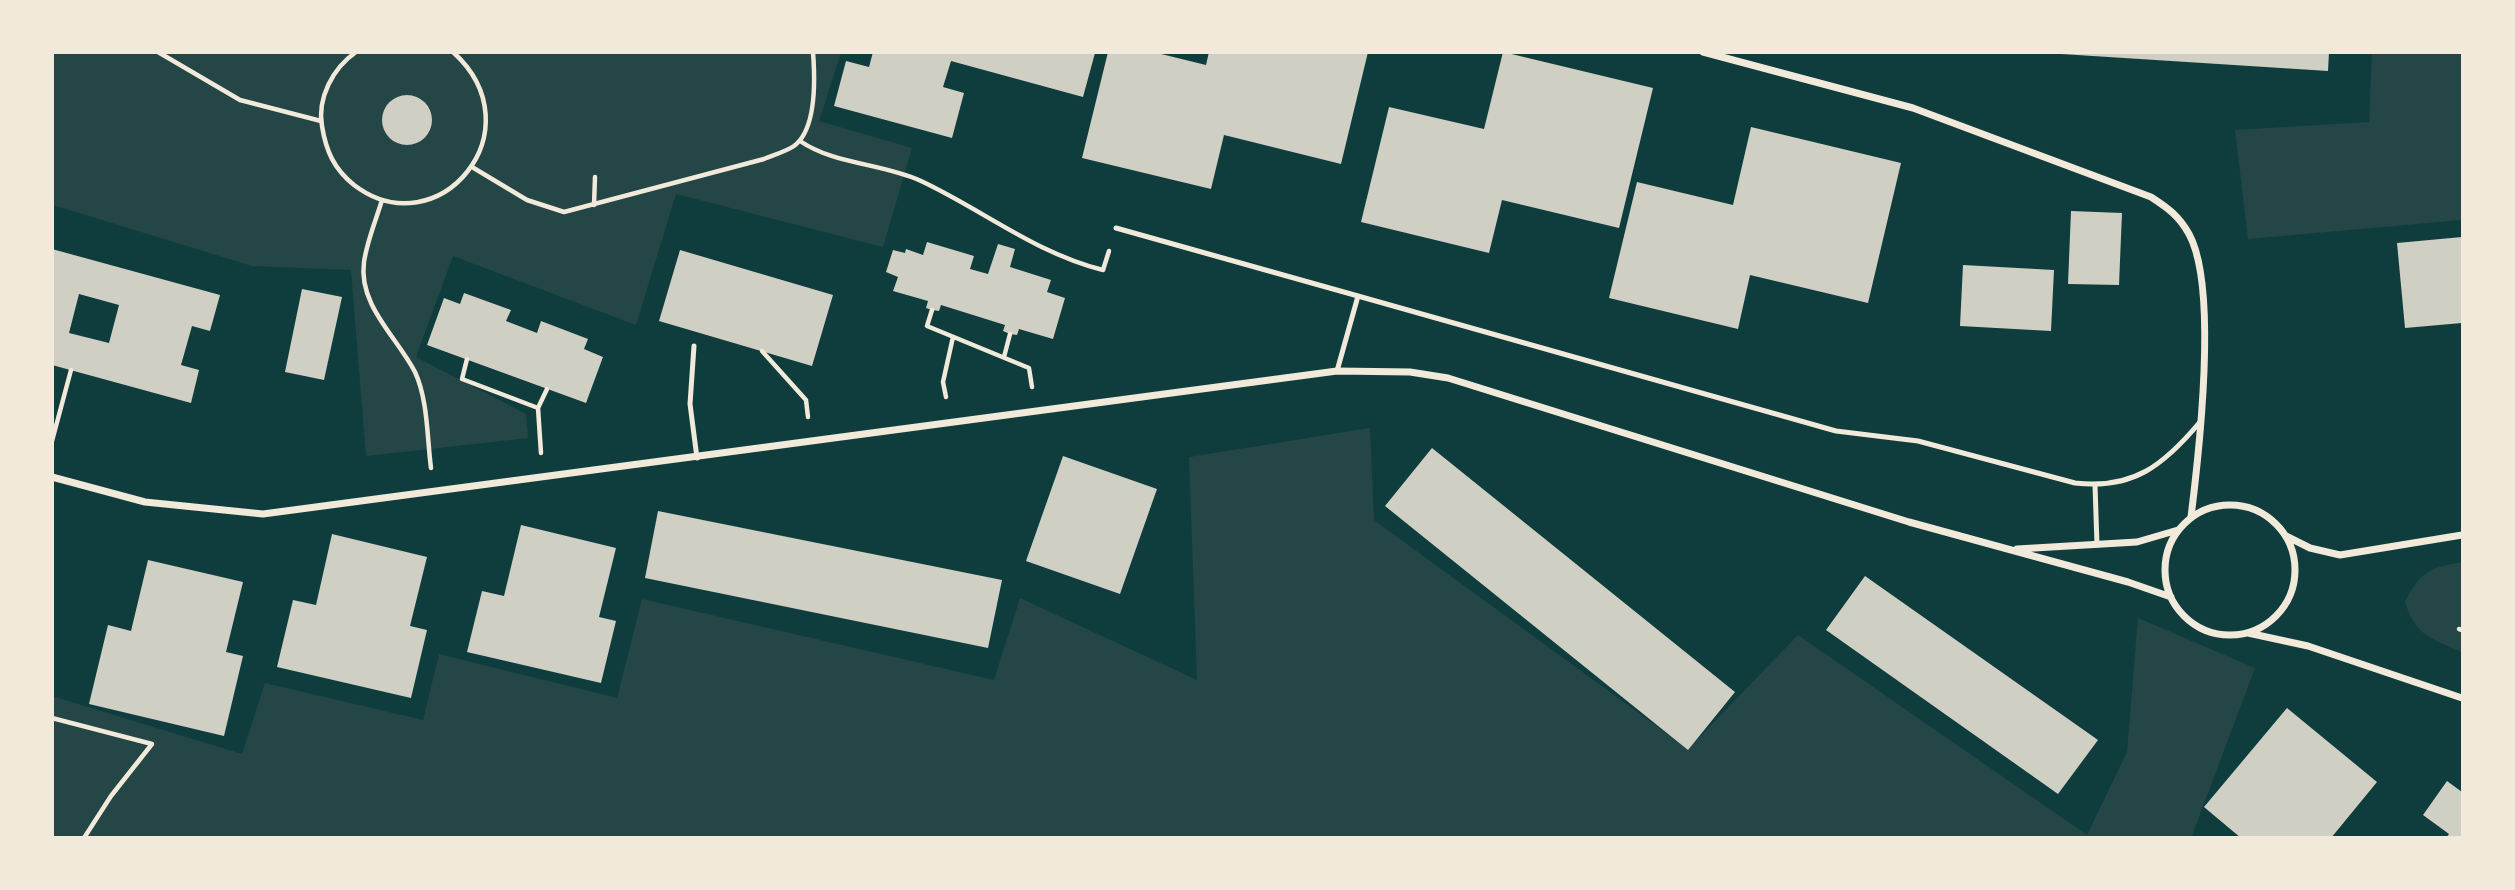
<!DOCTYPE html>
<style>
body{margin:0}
#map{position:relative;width:2515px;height:890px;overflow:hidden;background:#0f3d3e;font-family:"Source Sans 3",sans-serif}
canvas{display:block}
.frame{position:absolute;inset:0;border:54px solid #f1e9da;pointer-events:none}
</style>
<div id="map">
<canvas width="2515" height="890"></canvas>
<div class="frame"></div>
</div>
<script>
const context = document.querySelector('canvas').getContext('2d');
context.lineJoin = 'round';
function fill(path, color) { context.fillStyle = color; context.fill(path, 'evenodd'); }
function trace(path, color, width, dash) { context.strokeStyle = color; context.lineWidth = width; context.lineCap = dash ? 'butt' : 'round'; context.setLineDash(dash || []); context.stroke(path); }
fill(new Path2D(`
 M52,53H841L819,121L912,148L883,247L676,194L636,325L453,256L416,357L526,414L528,438L366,456L351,270L252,266L53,205Z
 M2372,53H2462V220L2248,239L2235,130L2369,122Z
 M1370,428L1374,520L1688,749L1798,635L2087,835L2127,752L2138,618L2255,668L2191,838L53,837L52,696L242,754L265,683L423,720L439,654L617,698L642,599L994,680L1020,598L1197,680L1189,457Z
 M2462,562V652C2431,638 2416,637 2405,602C2420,572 2430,567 2462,562Z`), '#244646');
fill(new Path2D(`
 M873,52H1092L1095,53L1083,97L951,61L943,87L964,93L952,138L834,106L846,61L869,67Z
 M1108,52H1153L1206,65L1209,52H1368L1341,164L1224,135L1211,189L1082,158Z
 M1503,52L1653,88L1619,228L1502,200L1489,253L1361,222L1389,107L1484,129Z
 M2030,52H2329L2328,71Z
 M382 120a25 25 0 1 1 50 0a25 25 0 1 1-50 0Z
 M1751,127L1901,163L1868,303L1750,275L1738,329L1609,298L1637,182L1733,205Z
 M2071,211L2122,213L2119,285L2068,284Z
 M2462,237V323L2405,328L2397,243Z
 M927,242L974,256L970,269L988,274L998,244L1015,249L1010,267L1051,280L1047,292L1065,298L1053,339L1019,329L1017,335L1010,334L1003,331L1005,325L941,305L939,311L932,310L926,308L928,301L893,291L898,277L886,272L893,250L905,253L906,249L923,255Z
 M52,249L220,295L210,331L192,326L181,365L199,370L191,403L52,365ZM79,294L119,305L109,343L69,333Z
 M680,250L833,295L812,366L659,321Z
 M1963,265L2054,270L2051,331L1960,326Z
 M302,289L342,297L324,380L285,372Z
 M464,293L511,310L506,321L537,333L541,321L588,339L584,349L603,357L586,403L427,345L444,298L460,304Z
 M1432,448L1735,692L1688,750L1385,506Z
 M1063,456L1157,489L1120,594L1026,561Z
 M658,511L1002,580L988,648L645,578Z
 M521,525L616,548L599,617L616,621L601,683L467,652L482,591L504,596Z
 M332,534L427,557L410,626L427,630L411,698L277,667L293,600L316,605Z
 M148,560L243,582L226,652L243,656L224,736L89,704L108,625L131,631Z
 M1865,576L2098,740L2058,794L1826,630Z
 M2287,708L2377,782L2331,838H2241L2204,807Z
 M2447,781L2462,792V838H2446L2449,834L2423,815Z`), '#cfcfc3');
trace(new Path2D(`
 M158,52L240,100L321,121
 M356,52C333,68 317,98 322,126C326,151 334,169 354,185C438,249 539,130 453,52
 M800,141C835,165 882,163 921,181C983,210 1035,253 1103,270L1109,251
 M472,167L527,200L564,212L764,159C773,155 785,152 794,146C817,129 815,78 813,52
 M382,200C376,220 367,241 364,262C358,305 397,337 415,372C428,400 427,438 431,468
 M594,205L595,177
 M932,310L927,326L1029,368L1032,387
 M762,351L806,400L808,417
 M1004,357L1010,334
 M467,359L462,379L538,408L547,389
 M946,397L943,382L953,337
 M538,408L541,453
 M52,441L71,370
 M2459,629L2462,630
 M52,718L152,744L111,796L84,838`), '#f1e9da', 4.5);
trace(new Path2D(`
 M1116,228L1358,296
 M694,346L690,404L697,458
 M1337,371L1358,296L1836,431L1918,441L2075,483C2133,490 2164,465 2200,422
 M2095,485L2097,545`), '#f1e9da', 5);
trace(new Path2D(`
 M1703,52L1913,108L2151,197C2168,208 2179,216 2189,234C2218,287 2199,453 2191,517
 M52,477L145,502L263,514L1337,371L1410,372L1448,378L1909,522L2128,582L2171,597
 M2165 570a65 65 0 1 1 130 0a65 65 0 1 1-130 0Z
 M2286,536L2310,548L2340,555L2462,535
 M2017,549L2137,542L2178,530
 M2248,633L2308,646L2462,698`), '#f1e9da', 7);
</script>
